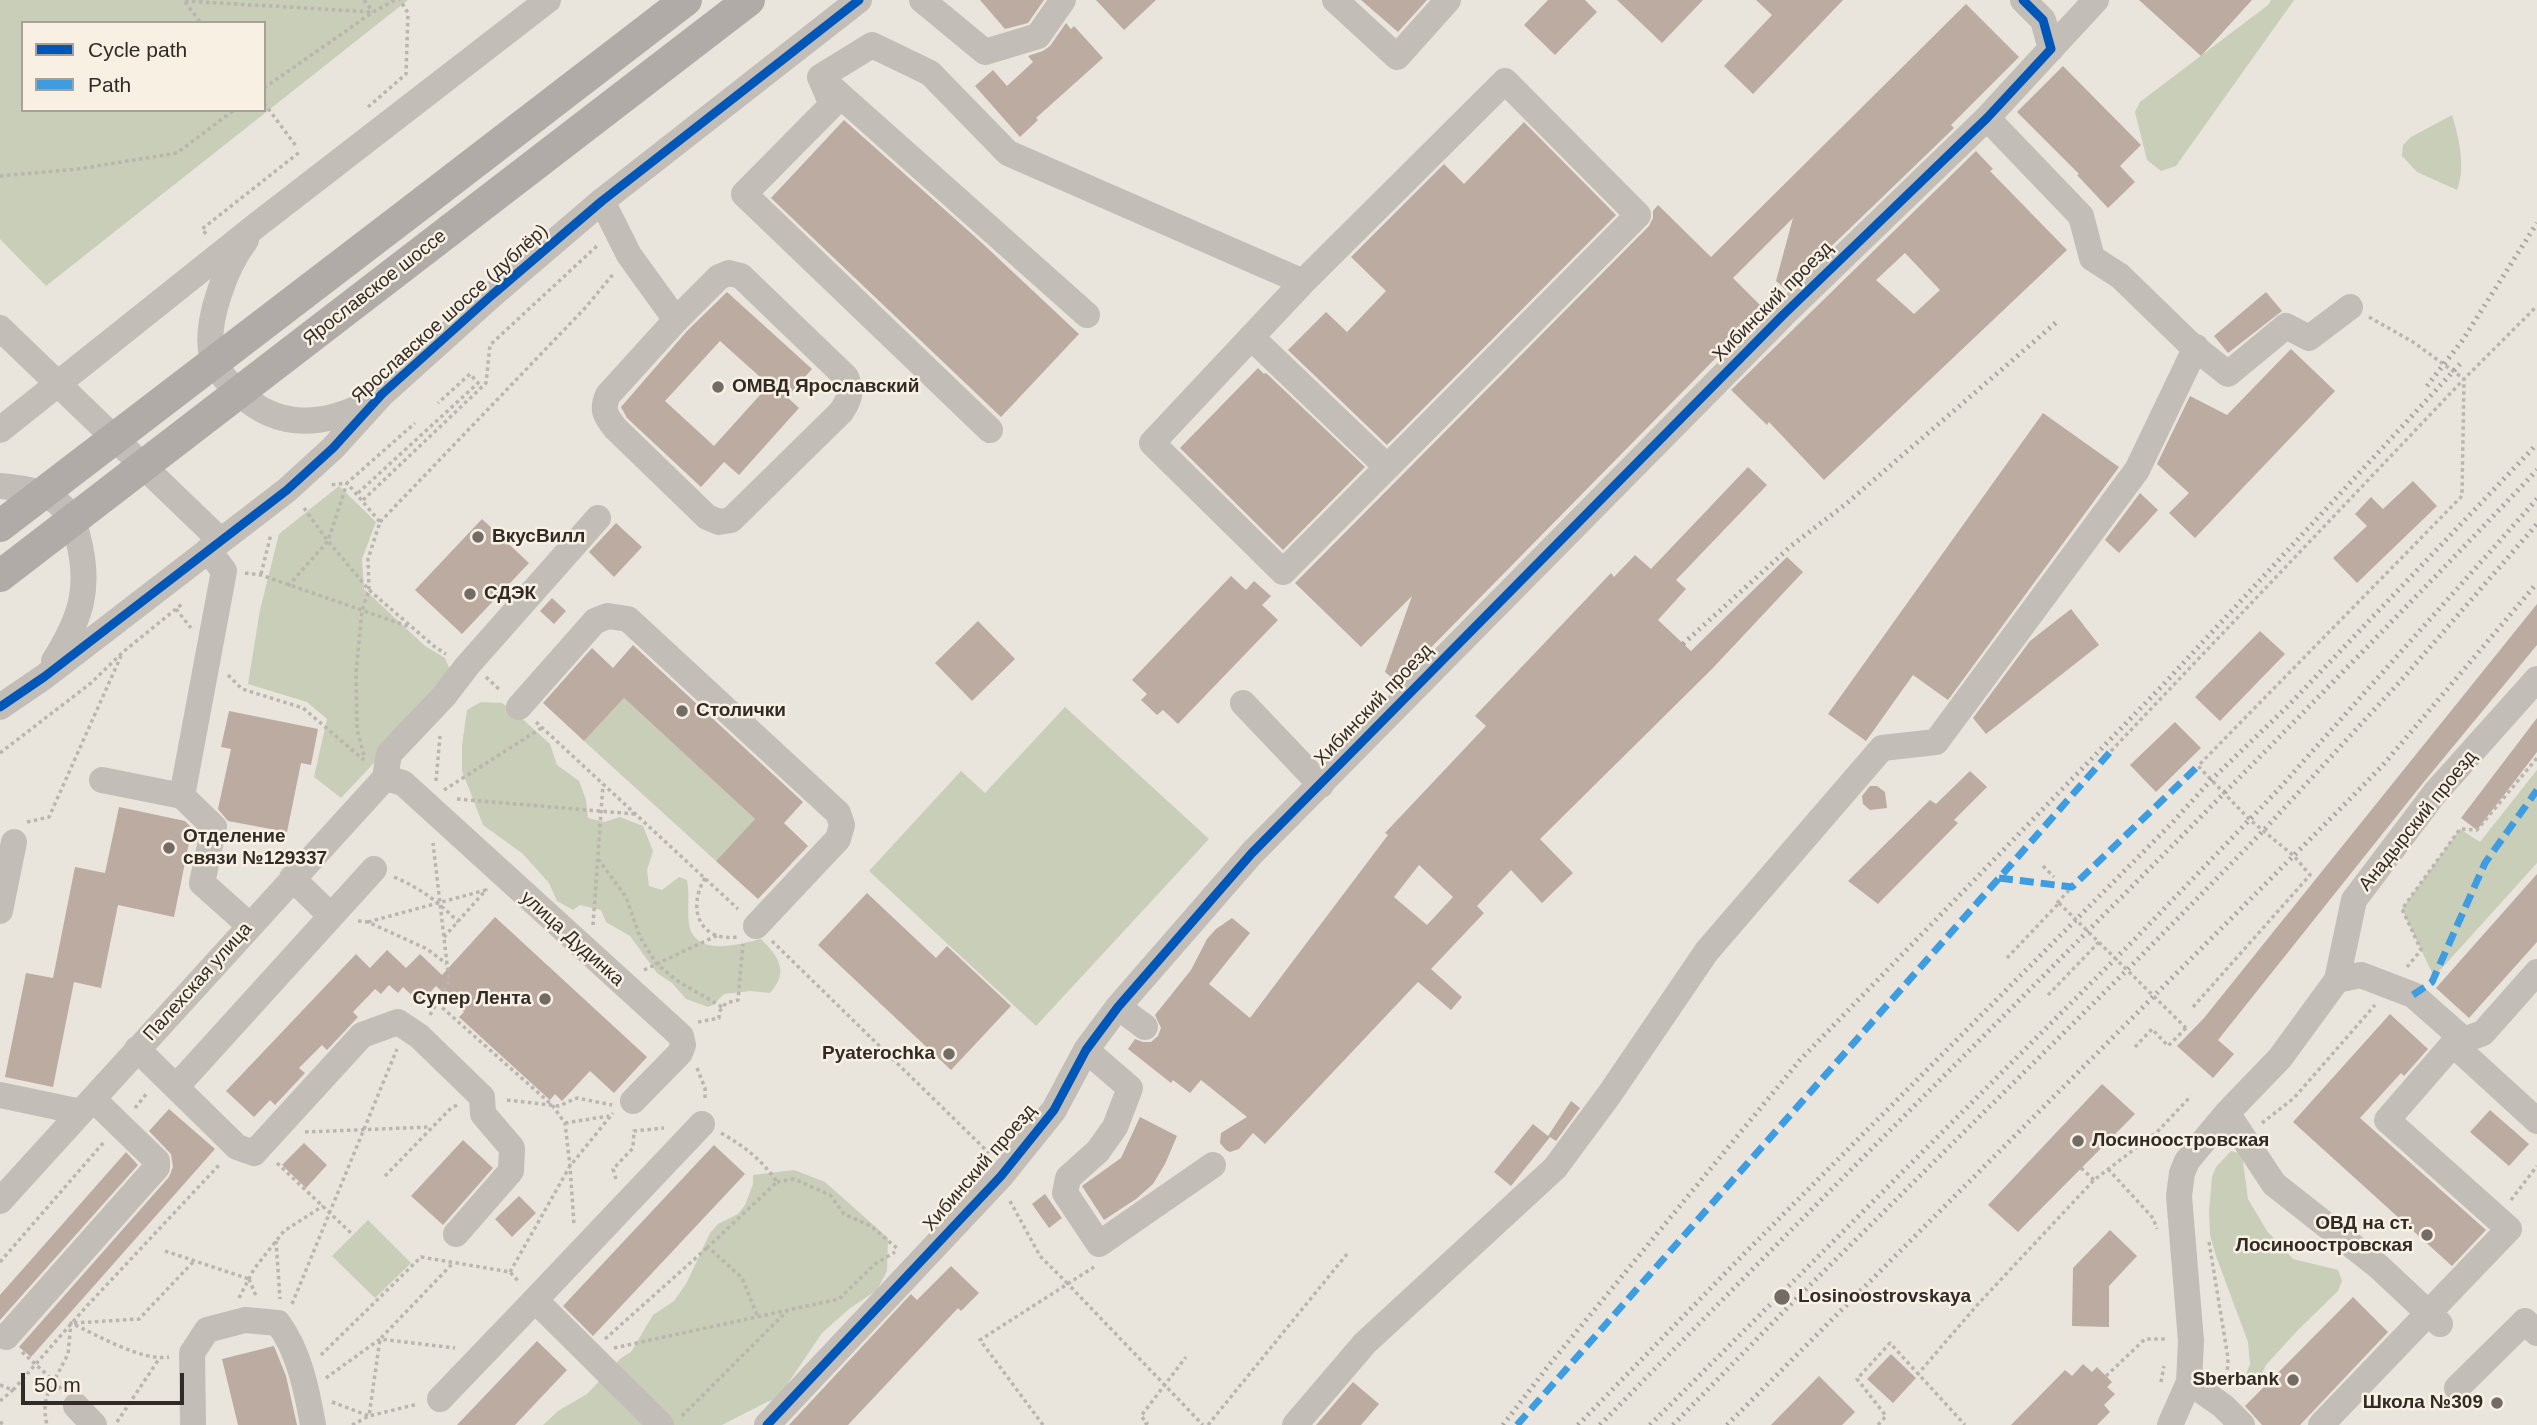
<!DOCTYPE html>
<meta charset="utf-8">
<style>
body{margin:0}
#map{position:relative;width:2537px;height:1425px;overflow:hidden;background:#e9e5dd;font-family:Helvetica,sans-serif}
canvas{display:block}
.legend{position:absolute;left:21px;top:21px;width:245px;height:91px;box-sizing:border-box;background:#f7f0e3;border:2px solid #a8a197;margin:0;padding:9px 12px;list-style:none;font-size:21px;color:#322a26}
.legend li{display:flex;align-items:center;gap:14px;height:35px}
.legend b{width:35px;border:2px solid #a8a197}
.scale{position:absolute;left:21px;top:1373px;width:163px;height:32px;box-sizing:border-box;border:4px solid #322a26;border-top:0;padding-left:9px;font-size:21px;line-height:24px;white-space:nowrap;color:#322a26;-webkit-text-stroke:5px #f7f0e3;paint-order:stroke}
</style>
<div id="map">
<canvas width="2537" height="1425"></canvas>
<ul class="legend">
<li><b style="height:9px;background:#0057b8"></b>Cycle path</li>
<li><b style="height:9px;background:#3e9ce0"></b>Path</li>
</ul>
<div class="scale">50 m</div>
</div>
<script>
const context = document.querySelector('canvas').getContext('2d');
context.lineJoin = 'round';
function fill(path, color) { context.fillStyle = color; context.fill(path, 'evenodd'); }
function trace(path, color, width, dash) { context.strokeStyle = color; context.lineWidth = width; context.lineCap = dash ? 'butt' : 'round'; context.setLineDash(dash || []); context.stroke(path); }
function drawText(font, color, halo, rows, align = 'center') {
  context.font = font + ' Helvetica,sans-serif'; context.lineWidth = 5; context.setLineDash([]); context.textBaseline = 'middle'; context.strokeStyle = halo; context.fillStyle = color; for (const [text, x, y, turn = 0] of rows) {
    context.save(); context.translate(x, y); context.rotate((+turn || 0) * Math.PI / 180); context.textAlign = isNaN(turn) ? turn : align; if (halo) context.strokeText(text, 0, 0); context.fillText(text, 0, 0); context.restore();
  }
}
fill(new Path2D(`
 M0,0H408L46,286L0,239ZM23,23H264V110H23Z
 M2271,0H2294L2176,166L2161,171L2147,160L2135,112L2140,102L2268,5Z
 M2452,115C2459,137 2466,168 2457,190L2417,172L2402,156L2403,145L2411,137Z
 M339,486L376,522L362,559L364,589L425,646L445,658L451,672L440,693L341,798L314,777L327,719L307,702L248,684L260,610L279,534Z
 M624,698L755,819L716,861L584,741Z
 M481,702L502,703L517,714L550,744L557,765L579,781L586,800L588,818L604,822L620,817L643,826L653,851L647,870L649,886L662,890L679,877L687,880C690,895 687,910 689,924C695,958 740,944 761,939C778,956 790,971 770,993L750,991L724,994L713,1005L708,1007L686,999L672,983L657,973L630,936L606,922L601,910L580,905L573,910L557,901L549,883L523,854L483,825L462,771V745L467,710Z
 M1065,707L1209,839L1036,1026L869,871L961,771L985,793Z
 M2537,770V863L2434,977L2402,909L2460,829L2480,842Z
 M2231,1151L2242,1154L2248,1199L2267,1231L2293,1259L2338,1270L2342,1281L2338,1291L2297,1331L2266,1365L2261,1375L2252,1381L2246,1374L2250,1364L2248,1342L2216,1256L2210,1235L2209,1211L2212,1177L2216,1167Z
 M794,1170L825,1182L888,1238L887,1271L877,1290L849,1309L822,1333L778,1398L767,1402L722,1425H543L558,1411L587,1394L621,1358L631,1352L653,1315L674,1301L686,1284L710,1233L718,1224L738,1214L745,1205L753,1184V1175Z
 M368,1220L411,1263L375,1298L332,1256Z`), '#c8ceb8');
fill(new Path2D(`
 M980,0H1044L1028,23L1005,29Z
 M1096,0H1156L1124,30Z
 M1361,0H1427L1398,32Z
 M1548,0H1585L1597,12L1555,55L1524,25Z
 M1617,0H1703L1662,43Z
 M1756,0H1843L1753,94L1724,66L1772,15Z
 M2139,0H2252L2201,56Z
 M1966,4L2019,57L1951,125L1954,128L1786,290L1776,281L1793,218L1733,278L1764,309L1397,682L1385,672L1412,596L1361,647L1295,583L1649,226L1653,218V211L1658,205L1711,257Z
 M1066,23L1071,29L1074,26L1103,58L1036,118L1038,120L1020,137L975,86L993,70L1007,86L1033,62L1028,56L1043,51L1050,46Z
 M2063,66L2141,145L2120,166L2135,182L2108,208L2077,175L2079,174L2017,112Z
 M844,120L982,243L1079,334L1001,417L771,198Z
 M1524,122L1616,215L1387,445L1288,350L1326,312L1347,332L1386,291L1351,257L1444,164L1464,184Z
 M1976,151L1993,169L1990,171L2067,250L1824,480L1769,422L1767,425L1731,390ZM1905,253L1940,290L1914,314L1876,280Z
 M727,292L812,369L787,397L799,408L739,475L724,462L701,487L627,418L621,407L687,331ZM720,341L769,385L714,446L665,401Z
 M2266,292L2282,311L2228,353L2214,336Z
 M2291,349L2335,391L2195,538L2169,513L2189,493L2157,464L2190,396L2227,415Z
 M1258,368L1264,374L1266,373L1365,467L1283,550L1180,448Z
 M2043,413L2119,467L1948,700L1913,675L1866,741L1828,714Z
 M1748,467L1767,485L1676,580L1686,589L1658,620L1691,651L1787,557L1803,572L1712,669L1540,839L1573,873L1542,903L1511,870L1477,906L1484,913L1431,969L1462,997L1451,1010L1418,982L1265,1144L1253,1133L1239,1149L1230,1152L1226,1150L1220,1143L1221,1133L1247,1117L1201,1080L1190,1093L1173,1080L1171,1083L1128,1049L1135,1039L1143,1042H1151L1158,1036L1161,1028L1155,1015L1191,970L1207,939L1216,929L1232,918L1250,933L1209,984L1250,1018L1388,835L1385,833L1486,726L1475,716L1611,573L1614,577L1635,555L1651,569ZM1419,865L1453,897L1427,925L1394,897Z
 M2413,481L2437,506L2357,583L2333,558L2367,526L2355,514L2371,497L2383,509Z
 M2140,493L2158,510L2119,553L2105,540Z
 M482,519L529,563L462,634L415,590Z
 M616,523L642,547L614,577L589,552Z
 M1231,576L1246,590L1254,581L1271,596L1262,605L1278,620L1178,724L1163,710L1157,715L1141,700L1147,694L1132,680Z
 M552,598L566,611L554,624L540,611Z
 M2537,604V645L2423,783L2218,1040L2234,1054L2213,1078L2177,1046L2204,1018Z
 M2071,609L2099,645L1986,734L1973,718L2030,641Z
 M978,621L1015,659L972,701L935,663Z
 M2260,631L2285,654L2220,721L2195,697Z
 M633,645L803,802L784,823L808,846L758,899L716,861L755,819L624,698L584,741L543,703L592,648L613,668Z
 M229,711L318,729L311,765L301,763L287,832L228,821L218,809L231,749L221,747Z
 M2537,718V752L2477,830L2461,818Z
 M2175,722L2201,748L2156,792L2130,765Z
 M1970,771L1987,787L1954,820L1958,823L1878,904L1848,881L1930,800L1936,804Z
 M1870,786H1877L1885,792L1887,808L1870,810L1863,804L1862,796Z
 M119,807L185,821L192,828L174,917L118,905L101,988L74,982L53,1087L5,1077L26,973L53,978L75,867L105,873Z
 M2537,874V942L2469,1018L2436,988Z
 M867,893L936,958L947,946L1011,1006L951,1070L818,945Z
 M495,917L647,1057L614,1093L590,1071L562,1101L555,1094L550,1100L459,1017L464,1012L436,986L420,1003L403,987L398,993L389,985L381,994L375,989L353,1012L358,1017L327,1050L322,1045L299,1068L305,1073L275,1105L270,1100L254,1117L226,1091L356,954L370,968L387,950L406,968L420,954L442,975Z
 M2390,1014L2428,1049L2404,1076L2401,1073L2360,1118L2486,1230L2452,1266L2293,1122Z
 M2102,1084L2135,1114L2018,1232L1988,1205Z
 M1571,1101L1580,1108L1556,1141L1550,1137L1511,1186L1494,1172L1533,1124L1548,1136Z
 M169,1109L215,1149L31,1357L19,1347L169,1177L173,1167L171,1154L149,1131Z
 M2490,1110L2529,1144L2509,1166L2470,1132Z
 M1140,1117L1177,1136L1165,1164L1153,1184L1136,1199L1104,1220L1082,1186L1121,1158Z
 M463,1140L493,1168L443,1225L411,1196Z
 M304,1143L327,1165L306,1188L282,1165Z
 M714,1145L745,1174L593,1336L563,1306Z
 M126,1152L138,1165L0,1320V1295Z
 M1045,1194L1062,1218L1049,1228L1032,1204Z
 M519,1196L536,1213L512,1237L495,1219Z
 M2110,1230L2137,1256L2109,1286V1327L2072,1326L2073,1268Z
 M951,1266L979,1293L961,1311L958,1308L848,1425H789L911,1294L917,1300Z
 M2353,1297L2388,1332L2300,1425H2262L2245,1406Z
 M537,1341L567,1370L515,1425H457Z
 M274,1346L286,1376L297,1425H238L222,1359Z
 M1891,1354L1916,1378L1893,1403L1867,1379Z
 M2083,1364L2092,1372L2097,1367L2112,1382L2107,1387L2115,1394L2104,1405L2110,1412L2097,1425H2011L2065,1370L2072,1376Z
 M1819,1376L1855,1412L1842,1425H1771Z
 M1353,1382L1379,1404L1361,1425H1316Z`), '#bbaba0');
trace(new Path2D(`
 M364,0L373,12
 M185,1L373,12
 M185,2L201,23
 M264,88L373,12L395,0
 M264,103L296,146
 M368,107L406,74L408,13L400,0
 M0,176L78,169L177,153L234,110
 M206,234L202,229L301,151
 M2369,317L2413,342L2464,379
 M358,493L478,383L470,374L438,403
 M363,500L486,383L490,345L598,245
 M304,508L328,541L369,590L435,647L446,654
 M380,522L586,307L614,273
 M245,573L261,575L410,627
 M261,574L271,534
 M288,586L328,541L347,483L330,485
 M176,609L191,628
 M228,675L242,689L303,708L364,760
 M486,677L501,691
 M536,722L738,909
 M2111,751L2464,379L2537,306
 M0,753L91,683L123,652L182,604
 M364,755L357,730L356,673L362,610L369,590L368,559L380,522L347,483L415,423
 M436,781L440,736
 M444,790L543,727
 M457,799L635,814
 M27,822L49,817L121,656
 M598,859L626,897L640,937L656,963L676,980L722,1007
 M2043,866L2054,877
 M394,877C420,888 439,902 458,922
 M705,878C687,908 699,942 737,937
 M2057,903L2072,887
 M358,921L368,922L427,949L447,964
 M368,922L486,890L444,937
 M593,925L603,784
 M772,941L989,1153
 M2007,958L2059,903
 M2407,967L2421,950L2402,909L2460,829L2477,830L2537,758
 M644,970L718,935
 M2048,995L2099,942
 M437,1003L552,1105L565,1123L570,1166L574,1225
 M2193,1007L2310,875L2294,856L2249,819L2198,766L2462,496L2464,379
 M430,1015L449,981L433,843
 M698,1022L719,1018V1012L726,1003L738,1000L743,944
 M2135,1047L2152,1029L2168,1046L2186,1028
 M697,1068L705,1088V1101
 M507,1100L559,1106L577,1098L612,1105
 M135,1108L148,1092
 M565,1123L609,1116
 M2262,1123L2294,1098L2375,1005
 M305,1132L430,1127
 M721,1133C744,1146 762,1160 777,1182L708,1247L742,1278L757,1315
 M277,1163L351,1233
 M2081,1168L2094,1180
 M2108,1169L2153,1218L2157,1229
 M385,1176L452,1107L458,1105
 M616,1179L613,1169L633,1148L634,1131L664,1128
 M777,1182L794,1179L830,1195L844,1214L871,1226L899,1250
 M2511,1200L2537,1166
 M1010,1201L1040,1256L1066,1282
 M276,1241L280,1299
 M2209,1242L2228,1358L2227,1379
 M165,1251L249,1279
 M0,1262L104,1142
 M510,1272L570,1166L613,1113
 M249,1279L256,1296
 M239,1298L254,1269L284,1231L323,1206
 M292,1304L397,1049
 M74,1323L139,1319L194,1261
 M605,1339L708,1247
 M614,1348L839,1299L875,1264L895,1252
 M22,1352L54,1381C45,1396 43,1408 47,1425
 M321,1355L421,1257L510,1272L520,1283
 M1917,1375L1979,1303L2094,1180L2157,1132L2191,1096
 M2106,1376L2145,1339H2165
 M326,1378L380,1339L455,1348
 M2161,1382L2164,1366
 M0,1385L13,1390L85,1308L221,1163
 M61,1389L54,1381L68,1354L71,1323C97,1335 143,1362 169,1357
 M0,1401L13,1390
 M332,1402L369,1416L380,1339L453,1263
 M682,1416L788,1310
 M0,1422L4,1425
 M117,1422L159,1359
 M352,1425L369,1416L418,1404
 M1043,1425L980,1340L1094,1267
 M1145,1425L1147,1423L1141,1416L1186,1357
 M1208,1425L1347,1254
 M1878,1425L1886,1416L1857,1379L1890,1343L1965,1425`), '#bbb5af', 3.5, [3.5, 3.5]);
trace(new Path2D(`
 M922,0L985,52L1038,36L1063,0
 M1335,0L1397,57L1448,0
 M2023,0L2043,20L2051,49
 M823,80L1087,315
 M1987,118L2081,216L2092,258L2120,276L2189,343L2228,374L2286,326L2309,338L2350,307
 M602,201L629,255L676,320L608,395C601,410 606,416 615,428L707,517L719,522L731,520L841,412C850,399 852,391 846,377L741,276L729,273L719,277L676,320
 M246,240C226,266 204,323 212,356C216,370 227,381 237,391C277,430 323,427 370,402
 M0,328L220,540
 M1251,337L1386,466
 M0,430L257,225L548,0
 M990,430L744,194L832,105L820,77L872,45L930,73L1008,153L1303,282L1152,443L1283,572L1638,215L1505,81L1303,282
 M0,486C20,488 40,490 57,502C69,511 75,524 78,538C91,588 81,618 54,661
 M208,550L224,571L182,796L214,827L202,883L249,925
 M1243,703L1321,785
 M0,707L44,677L287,490L333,448L382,394L492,295L602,201L859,0
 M519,707L595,621L608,616L628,619L838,813L842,825L838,839L756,926
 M385,778L389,754L444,696L467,666L598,518
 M102,780L182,796
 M292,878L331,916
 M0,911L14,842
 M2337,980L2361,975L2413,995L2464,1040
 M1118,1007L1145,1027
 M2453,1044L2537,1121
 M137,1049L237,1147L254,1153L362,1035L398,1022L419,1036L482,1097L483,1114L512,1148L511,1171L456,1234
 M1086,1050L1130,1088L1115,1127L1098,1151L1068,1178L1065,1193L1099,1244L1213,1165
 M176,1087L374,869
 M0,1095L81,1112
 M2227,1113L2274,1184L2378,1266L2440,1324
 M0,1201L385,778L403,783L681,1036L683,1045L680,1053L633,1101
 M6,1337L157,1167V1161L93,1099
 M2189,1382L2223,1406L2242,1425
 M2457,1388L2525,1321L2537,1333
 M440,1399L535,1300
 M76,1406L94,1425
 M193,1425L192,1353L207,1330L245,1320L278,1323C299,1351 307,1391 313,1425
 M661,1425L535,1300L702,1124
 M767,1425L1001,1176L1054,1110L1086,1050L1118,1007L1252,853L1783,315L1987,118L2096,0
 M1295,1425L1365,1343L1555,1168L1609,1095L1707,951L1882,748L1936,742L2137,470L2196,347
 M2170,1425L2189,1382L2191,1341L2179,1196L2182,1173L2187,1161L2227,1113L2280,1058L2337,980L2354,900L2435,793L2537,679
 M2321,1425L2509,1229L2387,1120L2453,1044L2483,1033L2537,972`), '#c2bdb6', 26);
trace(new Path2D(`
 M426,200L686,0
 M450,230L749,0`), '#b0aba6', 32);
trace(new Path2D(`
 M2427,386L2462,341L2537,223
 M1683,644L1791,546L1847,503L2059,320
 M1503,1425L1549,1365L1800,1060L2163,685L2460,364
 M1578,1425L1738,1260L2172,823L2212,779L2288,706L2537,444
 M1600,1425C1911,1105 2230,794 2537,470
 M1650,1425L2134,940L2277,791L2537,499
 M1673,1425L1790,1305L2140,957L2263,831L2405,676L2537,524
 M1727,1425L2349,800L2383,765L2537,583`), '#a9a5a1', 5, [2, 5]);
trace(new Path2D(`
 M2059,903L2186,1028
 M1066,1282L1203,1425`), '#bbb5af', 3.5, [3.5, 3.5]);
trace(new Path2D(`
 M0,526L426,200
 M0,576L450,230`), '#b0aba6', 32);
trace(new Path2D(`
 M1999,878L2072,887L2198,766
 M2413,995L2432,982L2485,863L2537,790
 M1517,1425L2111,751`), '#3e9ce0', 7, [14, 7]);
trace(new Path2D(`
 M0,707L44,677L287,490L333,448L382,394L492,295L602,201L859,0
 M767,1425L1001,1176L1054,1110L1086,1050L1118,1007L1252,853L1783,315L1987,118L2051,49L2043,20L2023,0`), '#0057b8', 9);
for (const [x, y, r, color] of [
 [718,387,7,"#726b66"],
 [478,537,7,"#726b66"],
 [470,594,7,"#726b66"],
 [682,711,7,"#726b66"],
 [169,848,7,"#726b66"],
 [545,999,7,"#726b66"],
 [949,1054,7,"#726b66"],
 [2078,1141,7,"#726b66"],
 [2427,1235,7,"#726b66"],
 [1782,1297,9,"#726b66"],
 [2293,1380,7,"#726b66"],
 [2497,1403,7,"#726b66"]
]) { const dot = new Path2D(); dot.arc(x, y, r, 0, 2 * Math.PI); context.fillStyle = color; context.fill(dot); trace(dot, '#f7f0e3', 2.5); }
drawText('19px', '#322a26', '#f7f0e3', [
 ["Ярославское шоссе",375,288,-38],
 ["Хибинский проезд",1773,302,-45],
 ["Ярославское шоссе (дублёр)",450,314,-42],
 ["Хибинский проезд",1374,705,-46],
 ["Анадырский проезд",2418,821,-51],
 ["улица Дудинка",572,939,42],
 ["Палехская улица",198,982,-48],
 ["Хибинский проезд",980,1168,-49]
]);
drawText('bold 19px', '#322a26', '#f7f0e3', [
 ["ОМВД Ярославский",732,387],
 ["ВкусВилл",492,537],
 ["СДЭК",484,594],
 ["Столички",696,711],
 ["Отделение",183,837],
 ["связи №129337",183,859],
 ["Супер Лента",531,999,"right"],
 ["Pyaterochka",935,1054,"right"],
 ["Лосиноостровская",2092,1141],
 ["ОВД на ст.",2413,1224,"right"],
 ["Лосиноостровская",2413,1246,"right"],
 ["Losinoostrovskaya",1798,1297],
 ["Sberbank",2279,1380,"right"],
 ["Школа №309",2483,1403,"right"]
], 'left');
</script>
